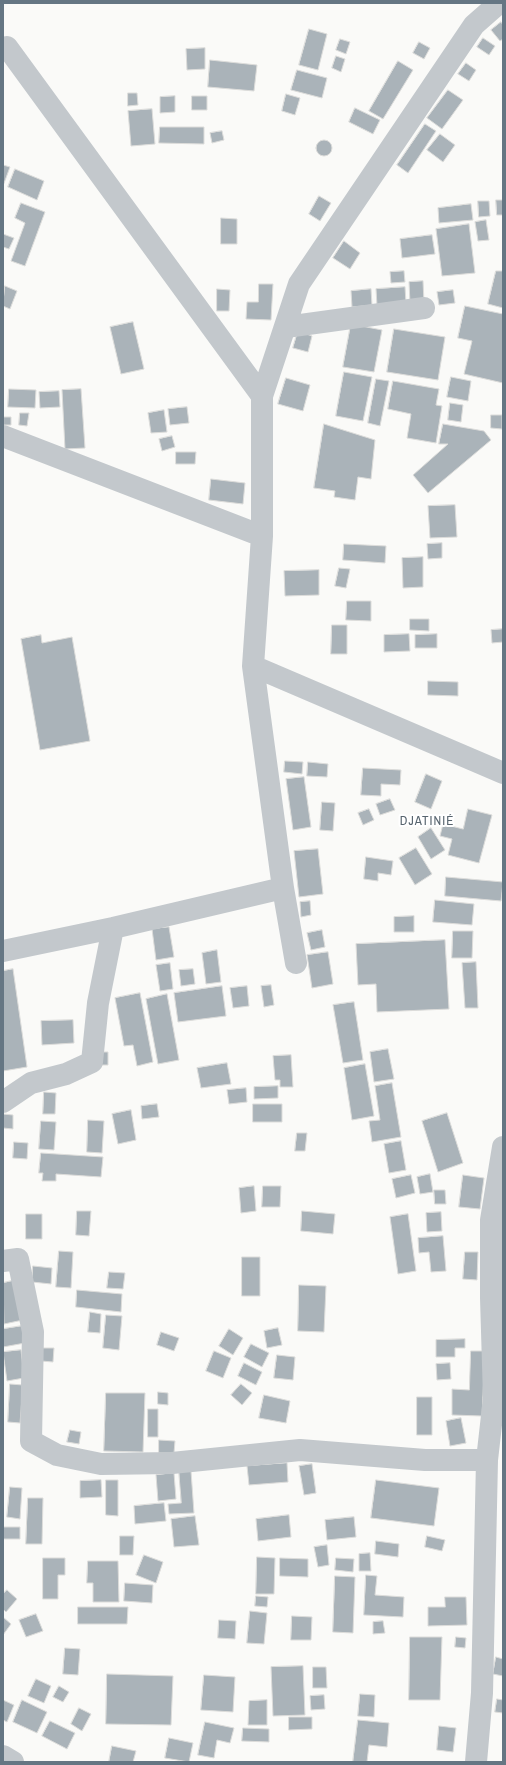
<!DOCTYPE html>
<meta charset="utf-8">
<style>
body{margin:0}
#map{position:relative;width:506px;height:1765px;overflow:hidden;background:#fafaf8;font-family:"Archivo Narrow",sans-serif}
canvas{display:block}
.frame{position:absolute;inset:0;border:4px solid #657683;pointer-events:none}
</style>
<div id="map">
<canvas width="506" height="1765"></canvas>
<div class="frame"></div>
</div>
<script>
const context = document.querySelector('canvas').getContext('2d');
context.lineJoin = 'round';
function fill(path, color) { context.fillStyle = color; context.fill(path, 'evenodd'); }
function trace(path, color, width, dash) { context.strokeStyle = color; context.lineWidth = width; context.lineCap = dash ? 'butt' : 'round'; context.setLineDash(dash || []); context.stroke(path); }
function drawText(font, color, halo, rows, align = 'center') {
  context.font = font + ' "Archivo Narrow",sans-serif'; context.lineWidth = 4; context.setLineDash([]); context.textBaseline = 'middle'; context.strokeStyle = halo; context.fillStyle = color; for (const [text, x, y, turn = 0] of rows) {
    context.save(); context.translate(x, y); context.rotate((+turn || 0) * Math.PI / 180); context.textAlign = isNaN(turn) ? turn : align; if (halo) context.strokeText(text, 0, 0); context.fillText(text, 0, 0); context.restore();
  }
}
const building = new Path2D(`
 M501,22L503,25V39L500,41L491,30Z
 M309,29L327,34L318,70L299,65Z
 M483,38L495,46L489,55L477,47Z
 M340,39L350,42L346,54L336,50Z
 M419,42L430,48L424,59L413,53Z
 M205,48V69L187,70L186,49Z
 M336,56L345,59L341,72L332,68Z
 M210,60L257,65L254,91L208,87Z
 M398,61L413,70L383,119L369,111Z
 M466,63L476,70L469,81L458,74Z
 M297,70L327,78L322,98L291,90Z
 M448,90L463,100L442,129L427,118Z
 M128,93H137L138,105L128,106Z
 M286,94L300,98L295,115L282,111Z
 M175,96V112L160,113V97Z
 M192,96H207V110H192Z
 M355,108L380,120L373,134L349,122Z
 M152,109L155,144L131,146L128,111Z
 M425,124L436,131L408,173L397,165Z
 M160,127H204V144L159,143Z
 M222,131L224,140L212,143L210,133Z
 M440,134L455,145L443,162L427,150Z
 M316 148a8 8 0 1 1 16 0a8 8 0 1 1-16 0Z
 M3,165L10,167L3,186Z
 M15,169L44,181L37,200L8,187Z
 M319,196L331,203L320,221L309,214Z
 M496,200H503V215H497Z
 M478,201H489L490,216L479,217Z
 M21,203L45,212L25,266L11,261L25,223L15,218Z
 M471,204L473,220L439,223L438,208Z
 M221,218L237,219V244H221Z
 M486,220L489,240L478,241L475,222Z
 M469,224L475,273L442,276L436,229Z
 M3,234L14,238L9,249L3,247Z
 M432,235L435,254L402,258L400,239Z
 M344,241L360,253L350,269L333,258Z
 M404,271L405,282L391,283L390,272Z
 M496,271H503V308L488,304Z
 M423,281L424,302L410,303L409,282Z
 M259,284H273L271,320L246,319L247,302H258Z
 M5,286L17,291L10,309L3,306Z
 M405,287L406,303L377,306L376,289Z
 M217,289L230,290L229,311H217Z
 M371,289L372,305L352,307L351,291Z
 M453,290L455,303L439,305L437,292Z
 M465,306L503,314V383L464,374L472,341L458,338Z
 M133,322L144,369L121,374L110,327Z
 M351,324L382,330L374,372L343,367Z
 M394,329L445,337L438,380L387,372Z
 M298,331L312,336L308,352L293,348Z
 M344,372L372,377L363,421L336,416Z
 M451,377L471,381L468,401L447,397Z
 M286,378L310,385L303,411L278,404Z
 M376,379L389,381L380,426L368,423Z
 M393,381L439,389L436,405L442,406L436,443L407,438L411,414L388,409Z
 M9,389L36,390L35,408L8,407Z
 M81,389L85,448L65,449L62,390Z
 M59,391L60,407L40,408L39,392Z
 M450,403L463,405L461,422L448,420Z
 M187,407L189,423L170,425L168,409Z
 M164,410L167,432L151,433L148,413Z
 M20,413H29L27,426L19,425Z
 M491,415H502V429L491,428Z
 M4,417H11V425H4Z
 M324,424L375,440L371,479L358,477L355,500L334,497L335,491L314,488Z
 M443,424L484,431L491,440L428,493L413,475L448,444H439Z
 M172,436L175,447L162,451L159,439Z
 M176,452H196L195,464H176Z
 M211,479L245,483L243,504L209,500Z
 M455,505L457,537L430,538L428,506Z
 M442,543V558L428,559L427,544Z
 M344,544L386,546L385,563L343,560Z
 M423,557V587L403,588L402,558Z
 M339,568L350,569L346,588L335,586Z
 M319,570V595L285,596L284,571Z
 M347,601H371V621L346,620Z
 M410,619H429V631L410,630Z
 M332,625H347V654H331Z
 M503,629V642L492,643L491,630Z
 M409,634L410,651L384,652V635Z
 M437,634V648H415V635Z
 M41,635L42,643L72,637L90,741L40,750L21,639Z
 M428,681L458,682V696L428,695Z
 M285,761L303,762L302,774L284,772Z
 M308,762L328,764L327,777L307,776Z
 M363,768L401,770L400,785L381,784V796L361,795Z
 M426,774L442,781L431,809L415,802Z
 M304,777L311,827L293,830L286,779Z
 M390,799L395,810L380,815L376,804Z
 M322,802L335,803L333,831L320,830Z
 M369,809L374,820L363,825L358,813Z
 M468,809L492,815L479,863L448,855L452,839L440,836L443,824L463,829Z
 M431,828L445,850L431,859L418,837Z
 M416,848L432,874L415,885L399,858Z
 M318,849L323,894L299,897L294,851Z
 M366,857L393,861L391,875L378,873V881L364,879Z
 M446,877L503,882L501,901L445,896Z
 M435,900L474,904L472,925L433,922Z
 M310,901L311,915L301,917L300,902Z
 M414,916V932H394V917Z
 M169,927L174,957L156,960L152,929Z
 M322,930L325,947L311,950L307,933Z
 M453,931H473L472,958H452Z
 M445,940L449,1009L377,1012L376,984L358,985L356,944Z
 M217,950L221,982L206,984L202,953Z
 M328,952L333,984L312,988L307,955Z
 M476,962L478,1008H465L462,963Z
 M170,963L173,989L160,991L156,965Z
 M13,969L27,1067L3,1071V971Z
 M193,969L195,984L181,986L179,970Z
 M271,985L274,1005L264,1007L261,986Z
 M222,986L226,1016L178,1022L174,993Z
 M247,986L249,1006L233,1008L230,988Z
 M140,993L153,1062L137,1066L133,1045L124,1046L115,998Z
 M167,994L179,1060L158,1064L146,999Z
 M354,1002L363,1060L343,1063L333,1005Z
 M73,1020L74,1043L42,1045L41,1021Z
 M388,1049L394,1079L374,1082L370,1052Z
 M99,1052H108V1065H99Z
 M291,1055L293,1087H280V1080H275L273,1056Z
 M227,1063L231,1084L201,1088L197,1068Z
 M365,1064L374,1116L352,1120L344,1068Z
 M392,1083L401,1137L372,1142L369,1121L380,1120L375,1086Z
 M278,1086V1098L254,1099V1087Z
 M246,1088L247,1102L229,1104L227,1090Z
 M44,1092L56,1093L55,1114H43Z
 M157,1104L159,1117L142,1119L141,1106Z
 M253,1104H282V1122H253Z
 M131,1110L136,1140L118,1144L112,1114Z
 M447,1113L463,1163L438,1172L422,1121Z
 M3,1114L13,1115V1129L3,1128Z
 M88,1120L104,1121L102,1153L87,1152Z
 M41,1121L56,1122L54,1150L39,1149Z
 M297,1133H307L305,1151H295Z
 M401,1141L406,1170L389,1173L384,1144Z
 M14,1142L28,1143L27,1159L13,1158Z
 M41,1153L103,1157L101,1177L56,1174V1181H42L43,1173H39Z
 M430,1174L433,1192L420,1194L417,1177Z
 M411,1175L415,1193L396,1198L392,1179Z
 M463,1175L484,1178L480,1209L459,1207Z
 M254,1186L256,1211L241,1213L239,1188Z
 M263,1186H281L280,1207H262Z
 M434,1190H445L446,1204H435Z
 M77,1211H91L89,1236L76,1235Z
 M302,1211L335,1214L333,1234L301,1231Z
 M441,1212L442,1231L427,1232L426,1213Z
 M26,1214H42V1239H26Z
 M408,1214L416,1271L398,1274L390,1217Z
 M443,1236L446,1271L431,1272L429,1252L419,1253L418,1238Z
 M59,1251L73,1252L71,1288L56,1287Z
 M465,1252H478L477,1280L463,1279Z
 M242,1257H260V1296H242Z
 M33,1266L52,1268L51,1284L32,1282Z
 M109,1272L125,1273L123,1289L107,1288Z
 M16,1280L23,1320L4,1324L3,1283Z
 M299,1285L326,1286L324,1332L298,1331Z
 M77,1290L122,1294L121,1312L76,1307Z
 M90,1312L101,1314L100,1333L88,1332Z
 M106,1315L122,1316L119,1350L103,1348Z
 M22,1326L25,1343L3,1347V1329Z
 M278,1328L282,1345L267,1348L264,1331Z
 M229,1329L243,1338L233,1355L219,1346Z
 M161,1332L179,1338L174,1351L157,1345Z
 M465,1339V1348H455V1357H436V1340Z
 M251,1344L269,1353L262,1367L244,1357Z
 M42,1348H54L53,1362L41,1361Z
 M21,1350L24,1378L7,1381L3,1352Z
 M214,1351L231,1358L223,1378L206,1371Z
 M471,1351H485L482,1416L452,1415V1389L469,1390Z
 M277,1355L295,1357L293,1380L274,1378Z
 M244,1363L262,1372L256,1385L238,1376Z
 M450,1363L451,1379L437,1380L436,1364Z
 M10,1384L23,1385L20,1423L8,1422Z
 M241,1384L252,1393L242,1405L231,1395Z
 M158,1392L168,1393V1405L158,1404Z
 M106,1393H145L143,1452L104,1451Z
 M264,1395L290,1401L286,1423L259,1418Z
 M417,1397H432V1435H417Z
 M148,1409H158V1437H148Z
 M461,1418L466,1443L450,1446L446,1421Z
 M70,1430L81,1432L79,1444L67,1442Z
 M159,1440L175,1441L174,1453H159Z
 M287,1463L288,1482L249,1485L247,1466Z
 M312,1464L316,1493L304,1495L299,1466Z
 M179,1471H191L194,1513L169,1514L168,1504L181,1503Z
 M174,1473L176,1499L158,1501L156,1475Z
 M101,1480L102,1497L80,1498V1481Z
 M106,1480H118V1516L106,1515Z
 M376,1480L439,1488L434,1526L371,1518Z
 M10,1487L22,1488L20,1519L7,1517Z
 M28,1498H43L42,1544H26Z
 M164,1503L166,1521L135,1524L134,1506Z
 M289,1515L291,1537L258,1541L256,1519Z
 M195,1516L199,1545L174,1547L171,1519Z
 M354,1517L356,1537L327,1540L325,1520Z
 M3,1527H20V1539H3Z
 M120,1536H134L133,1555H120Z
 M427,1536L445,1540L442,1551L425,1547Z
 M376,1541L399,1544L398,1557L375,1554Z
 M327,1545L329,1565L318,1567L314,1547Z
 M370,1553L371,1571H359V1554Z
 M144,1555L163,1562L156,1583L136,1575Z
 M257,1557L275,1558L274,1594H256Z
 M43,1558H65V1575H58V1599H43Z
 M280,1558L308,1559V1577L280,1576Z
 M336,1558L354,1559L353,1572L335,1570Z
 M88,1561H118L119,1602H93V1583H87Z
 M366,1575L377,1576L375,1595L404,1597L403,1617L364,1615Z
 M335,1576L355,1577L353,1633L333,1632Z
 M125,1583L153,1585L152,1603L124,1601Z
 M7,1590L17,1599L6,1612L3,1609V1594Z
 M256,1596L268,1597L267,1607L255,1606Z
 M445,1597H466L467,1625L428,1626V1607H445Z
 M78,1607H128L127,1624H78Z
 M250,1611L267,1613L264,1644L247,1643Z
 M36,1614L43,1631L26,1637L19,1620Z
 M292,1616L312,1617L311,1640H291Z
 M3,1617L11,1624L3,1635Z
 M219,1620L236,1621L235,1639L218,1638Z
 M383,1621L385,1633L373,1634V1622Z
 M410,1637H442L440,1700H409Z
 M456,1637L466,1638L465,1648L455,1647Z
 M65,1648L80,1649L78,1675L63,1674Z
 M496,1657L503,1659V1676L493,1674Z
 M303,1666L305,1715L273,1716L271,1667Z
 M313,1667H326L327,1688H313Z
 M107,1674L173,1676L171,1725L106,1724Z
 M204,1675L235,1677L233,1712L201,1710Z
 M36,1679L51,1686L44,1703L28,1696Z
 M59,1686L69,1692L63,1702L53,1697Z
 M360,1694L375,1695L374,1717L358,1716Z
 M324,1695L325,1709L311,1710L310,1696Z
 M497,1699L503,1700V1713L495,1712Z
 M3,1700L14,1705L7,1722L3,1720Z
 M22,1700L47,1712L37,1733L13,1722Z
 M267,1700V1725H248L249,1701Z
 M79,1708L91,1714L82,1731L71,1724Z
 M289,1717H312V1729L289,1730Z
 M358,1720L389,1723L387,1747L369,1745L367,1762H353Z
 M50,1721L75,1733L67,1749L42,1736Z
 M205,1722L234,1728L230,1743L217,1740L214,1758L198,1755Z
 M439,1726L456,1728L453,1752L437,1750Z
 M243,1728L269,1729V1742L242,1741Z
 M169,1738L193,1743L189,1762L165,1758Z
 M112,1746L136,1751L133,1762H109Z`);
fill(building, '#aab3b9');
trace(building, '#dcdcda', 1);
trace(new Path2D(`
 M7,47L262,396
 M286,327L424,308
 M3,436L262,536
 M253,666L262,536V396L299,284L474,25L499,3
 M283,888L296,963
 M3,951L113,928L283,888L253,666L503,773
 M3,1102L31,1083L66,1074L92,1062L98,1003L113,928
 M3,1261L18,1259L33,1332L31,1441L57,1455L101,1464L172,1463L300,1450L425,1460H487L482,1693L476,1762
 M494,1398L491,1298V1220L503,1147
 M487,1460L494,1398L503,1397
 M3,1756L13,1762`), '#c3c8cc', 22);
context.letterSpacing = '1px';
drawText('13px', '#57646e', '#fff', [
 ["DJATINIÉ",427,822]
]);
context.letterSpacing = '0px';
</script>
